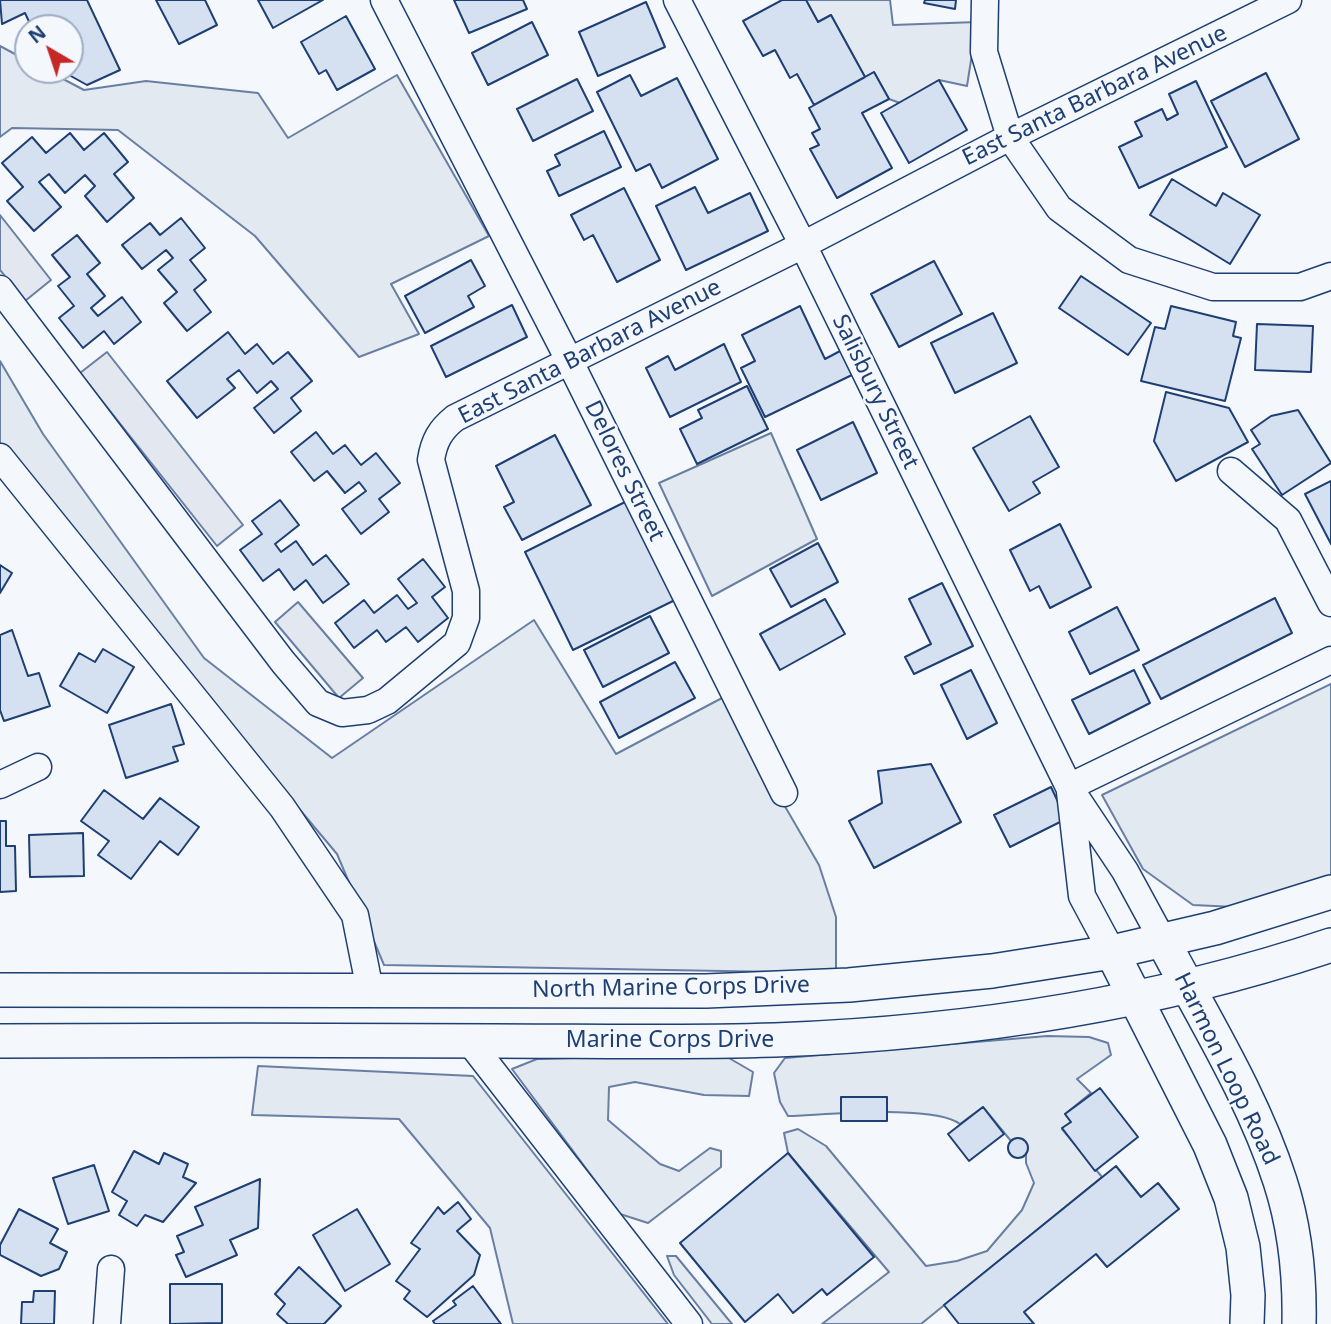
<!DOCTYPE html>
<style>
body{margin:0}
#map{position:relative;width:1331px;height:1324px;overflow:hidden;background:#f4f7fb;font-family:"Noto Sans",sans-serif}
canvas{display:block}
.north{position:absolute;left:14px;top:14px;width:70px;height:70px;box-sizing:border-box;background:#f4f7fb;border:2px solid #9eadc5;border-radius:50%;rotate:321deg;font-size:19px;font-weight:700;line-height:28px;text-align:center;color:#1d3f73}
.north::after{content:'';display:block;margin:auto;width:24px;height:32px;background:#c62828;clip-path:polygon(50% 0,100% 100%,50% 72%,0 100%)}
</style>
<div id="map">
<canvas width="1331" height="1324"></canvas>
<div class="north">N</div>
</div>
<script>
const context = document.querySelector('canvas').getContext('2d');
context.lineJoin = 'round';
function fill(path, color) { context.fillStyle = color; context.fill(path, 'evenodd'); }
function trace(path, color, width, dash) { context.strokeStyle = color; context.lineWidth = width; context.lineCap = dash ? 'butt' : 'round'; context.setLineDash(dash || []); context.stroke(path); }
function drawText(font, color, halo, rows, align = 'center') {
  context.font = font + ' "Noto Sans",sans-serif'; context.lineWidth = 5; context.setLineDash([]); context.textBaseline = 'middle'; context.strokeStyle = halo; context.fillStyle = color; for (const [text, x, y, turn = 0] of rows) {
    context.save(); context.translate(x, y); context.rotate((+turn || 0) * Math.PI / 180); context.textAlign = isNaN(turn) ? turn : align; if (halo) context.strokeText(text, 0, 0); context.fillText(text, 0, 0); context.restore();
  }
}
const green = new Path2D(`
 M806,0H890L893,25L977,22L967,86L939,80L900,103L889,99L874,72L865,77L831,15L818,22Z
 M0,46L28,61V70H46L84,90L146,81L258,93L288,138L397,75L489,236L391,284L419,334L359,357L255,236L118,130L12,128L0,137Z
 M0,361L43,434L204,658L332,758L534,620L616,754L722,698L819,865L836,917V973L384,965L337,854L149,630L0,444Z
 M771,433L817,539L712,596L659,483Z
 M1331,684V878L1257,908L1193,905L1143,869L1102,795Z
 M1047,1036L1089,1037L1108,1043L1111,1055L1077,1079L1091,1093L1065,1114L1071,1122L1062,1129L1102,1177L921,1324H822L889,1272L788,1153L784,1133L798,1129L826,1146L926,1266L957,1261L987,1251L1022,1210L1034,1183L1026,1163V1143L1018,1138L1011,1141L983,1107L960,1124C934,1104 825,1115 788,1116L780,1102L774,1073L785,1058Z
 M722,1054L753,1072L749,1096L704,1095L635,1082L609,1087L608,1120L660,1164L679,1171L710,1148L721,1151V1167L648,1223L620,1214L512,1069L537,1059Z
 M258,1066L473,1076L668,1324H513L490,1228L399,1119L252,1115Z
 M667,1256H676L732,1324H712L674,1275Z`);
fill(green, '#e3e9f0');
trace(green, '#687fa3', 2);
const parking = new Path2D(`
 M0,215L51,280L25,301L0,270Z
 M107,352L243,525L217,546L80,373Z
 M298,602L363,678L339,698L275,622Z`);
fill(parking, '#e3e8f0');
trace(parking, '#687fa3', 2);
const building = new Path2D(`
 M0,0H87L120,70L87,85L60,70H70V28H32L25,13L2,24Z
 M156,0H205L217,25L179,44Z
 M258,0H323L273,28Z
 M454,0H523L527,9L469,33Z
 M782,0H806L818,22L831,15L865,77L814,105L797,74L790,78L775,50L763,56L743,21Z
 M925,0H956L955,9L924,3Z
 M646,2L665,47L598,76L579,32Z
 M346,16L375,69L337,90L326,70L319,74L301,42Z
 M532,22L548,55L488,85L472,53Z
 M874,72L889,99L862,113L892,168L837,198L810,149L819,145L812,133L820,129L809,108Z
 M1266,73L1299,139L1245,167L1211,101Z
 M630,75L641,96L677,78L718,159L662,188L650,164L636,171L597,92Z
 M577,79L593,111L533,141L517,109Z
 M939,80L967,130L909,163L881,113Z
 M1196,81L1227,147L1139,188L1119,147L1142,136L1135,122L1162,109L1167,120L1178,114L1169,94Z
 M604,131L621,167L559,196L547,171L560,165L555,155Z
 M70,133L84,150L104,133L128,162L114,174L134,198L107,222L85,196L95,186L85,175L65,193L49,174L39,182L61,207L34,231L7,201L23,187L2,163L32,137L46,153Z
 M1172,179L1216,206L1223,193L1260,215L1230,264L1150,215Z
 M695,187L708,213L750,193L768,231L686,270L656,206Z
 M624,188L660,260L617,282L593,235L584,240L571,215Z
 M181,218L205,248L190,260L206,280L194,290L211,312L187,331L164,303L177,292L158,270L173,258L166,250L142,269L122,245L150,223L160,235Z
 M77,235L100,263L87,274L105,296L91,308L98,316L122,297L141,322L114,344L104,331L83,348L59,318L74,306L58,286L70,277L52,255Z
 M471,260L485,286L468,296L474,307L425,333L405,296Z
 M934,261L962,314L899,347L871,294Z
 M1081,276L1151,323L1128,355L1059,308Z
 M512,305L527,337L446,377L431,346Z
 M800,306L825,359L842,350L854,374L765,417L741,368L755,361L742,335Z
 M1171,306L1236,322L1233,336L1241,338L1225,401L1141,381L1155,327L1165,329Z
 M993,313L1017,363L955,393L931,343Z
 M1257,324L1313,326L1311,372L1255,370Z
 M228,332L245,354L257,344L273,364L288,352L312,381L291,398L301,411L274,433L254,408L278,389L271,381L257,393L239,370L227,379L235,388L197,418L167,381Z
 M724,344L741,382L670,417L646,368L668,356L675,370Z
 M747,386L768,429L697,464L680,429L702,418L698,410Z
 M1166,392L1229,408L1248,442L1176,481L1154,441Z
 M1298,410L1331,463L1282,495L1252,449L1260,444L1251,430L1271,416Z
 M1030,416L1059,467L1033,482L1040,493L1009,511L973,448Z
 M853,422L877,473L821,500L797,450Z
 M316,432L333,454L345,445L361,465L376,453L400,483L379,499L389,512L361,534L342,509L366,491L359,482L345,493L327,471L314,481L291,452Z
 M555,435L591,505L522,540L504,507L514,502L496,466Z
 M1331,481V544L1305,494Z
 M280,500L299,525L275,544L281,552L296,541L313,565L326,555L349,584L323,603L306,580L294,590L279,569L263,581L240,550L262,534L252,521Z
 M627,501L675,600L573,650L525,552Z
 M1060,524L1091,587L1050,608L1039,586L1030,591L1010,550Z
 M818,543L838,582L791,607L770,569Z
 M423,559L445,587L432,597L448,618L418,642L406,627L386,642L377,630L354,648L335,623L364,600L374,613L397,595L408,609L417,603L398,579Z
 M0,565L12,573L0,593Z
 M942,583L973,646L914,674L905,657L931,644L909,599Z
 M1275,598L1292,633L1161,699L1143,665Z
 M825,599L845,634L780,670L760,634Z
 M1117,607L1139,650L1090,674L1069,632Z
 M650,616L669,653L603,687L584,650Z
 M12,630L28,676L39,673L50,706L4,721L0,710V635Z
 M103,649L134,667L107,713L60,686L79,653L95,662Z
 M675,662L695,698L619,738L600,702Z
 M971,670L997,723L967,739L941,685Z
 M1134,670L1150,703L1089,734L1072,700Z
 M171,704L184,744L173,747L178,761L126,778L109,725Z
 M931,764L961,822L874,868L849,821L882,803L878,771Z
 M1051,787L1066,819L1010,847L994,815Z
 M104,790L143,819L160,798L199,827L178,855L160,841L131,879L98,855L109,841L81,821Z
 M0,821H6V846H15L16,891L0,892Z
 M83,833L84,876L30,877L29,835Z
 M1100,1088L1138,1137L1095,1171L1062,1128L1071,1122L1065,1114Z
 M841,1097H887V1121H841Z
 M983,1107L1004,1134L969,1161L948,1134Z
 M1008 1148a10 10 0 1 1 20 0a10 10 0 1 1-20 0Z
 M134,1151L159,1164L164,1153L188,1164L183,1177L196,1183L163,1222L145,1215L137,1226L119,1215L127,1201L112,1192Z
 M788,1153L874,1257L827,1295L822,1289L793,1313L778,1294L745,1322L680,1243Z
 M94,1165L109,1211L68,1224L53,1178Z
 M1116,1166L1141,1197L1158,1183L1179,1209L1107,1267L1096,1254L1024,1312L1034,1324H959L944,1305Z
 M260,1179L258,1228L230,1240L237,1255L186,1277L176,1255L184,1252L177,1236L203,1225L195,1207Z
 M458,1202L471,1219L457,1231L480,1255L474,1275L427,1317L404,1299L410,1291L396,1281L420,1249L411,1243L438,1207L444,1214Z
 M19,1209L58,1229L50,1243L67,1252L59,1269L41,1276L0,1255V1245Z
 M357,1209L390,1264L345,1291L313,1235Z
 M299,1267L341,1306L324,1324H288L277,1314L285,1304L275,1294Z
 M170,1284H222V1323L170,1324Z
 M473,1286L501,1324H435L433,1321L456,1305L453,1301Z
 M34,1291H55L54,1324H21L22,1302H33Z`);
fill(building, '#d5e0f0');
trace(building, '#1d3f73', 2);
const minor = new Path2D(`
 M384,0L570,362L784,793
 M677,0L803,245L1069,787L1125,871L1163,941
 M985,0L984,52L1010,137L1059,208L1129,260L1213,287H1300L1331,276
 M0,289L283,662L318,703L342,713L368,710L387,701L457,643L466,618V591L431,460C434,441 440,430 455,418L803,245L1010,137L1288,0
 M0,457L282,807L355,915L370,990
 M1231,471L1288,520L1331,603
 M0,785L38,767
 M1069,787L1331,660
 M1070,792L1082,896L1112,952
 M469,1041L689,1324
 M107,1324L111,1269`);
const major = new Path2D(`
 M1163,941C1204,1019 1253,1097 1280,1181C1295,1227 1300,1276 1299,1324
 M1112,952L1210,1145L1231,1198L1243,1247L1248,1295L1247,1324
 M0,990L706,991L849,985L992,971L1112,952L1215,928L1331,892
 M0,1041C164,1040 328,1040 492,1041C586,1041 681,1043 775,1040C964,1033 1152,1005 1331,945`);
trace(minor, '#1d3f73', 29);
trace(major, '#1d3f73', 36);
trace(minor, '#f4f7fb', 26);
trace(major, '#f4f7fb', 33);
drawText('23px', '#1d3f73', '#f4f7fb', [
 ["East Santa Barbara Avenue",1095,96,-26],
 ["East Santa Barbara Avenue",590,352,-27],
 ["Salisbury Street",875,392,64],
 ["Delores Street",624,471,64],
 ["North Marine Corps Drive",671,988,-1],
 ["Marine Corps Drive",670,1040],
 ["Harmon Loop Road",1226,1069,64]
]);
</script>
